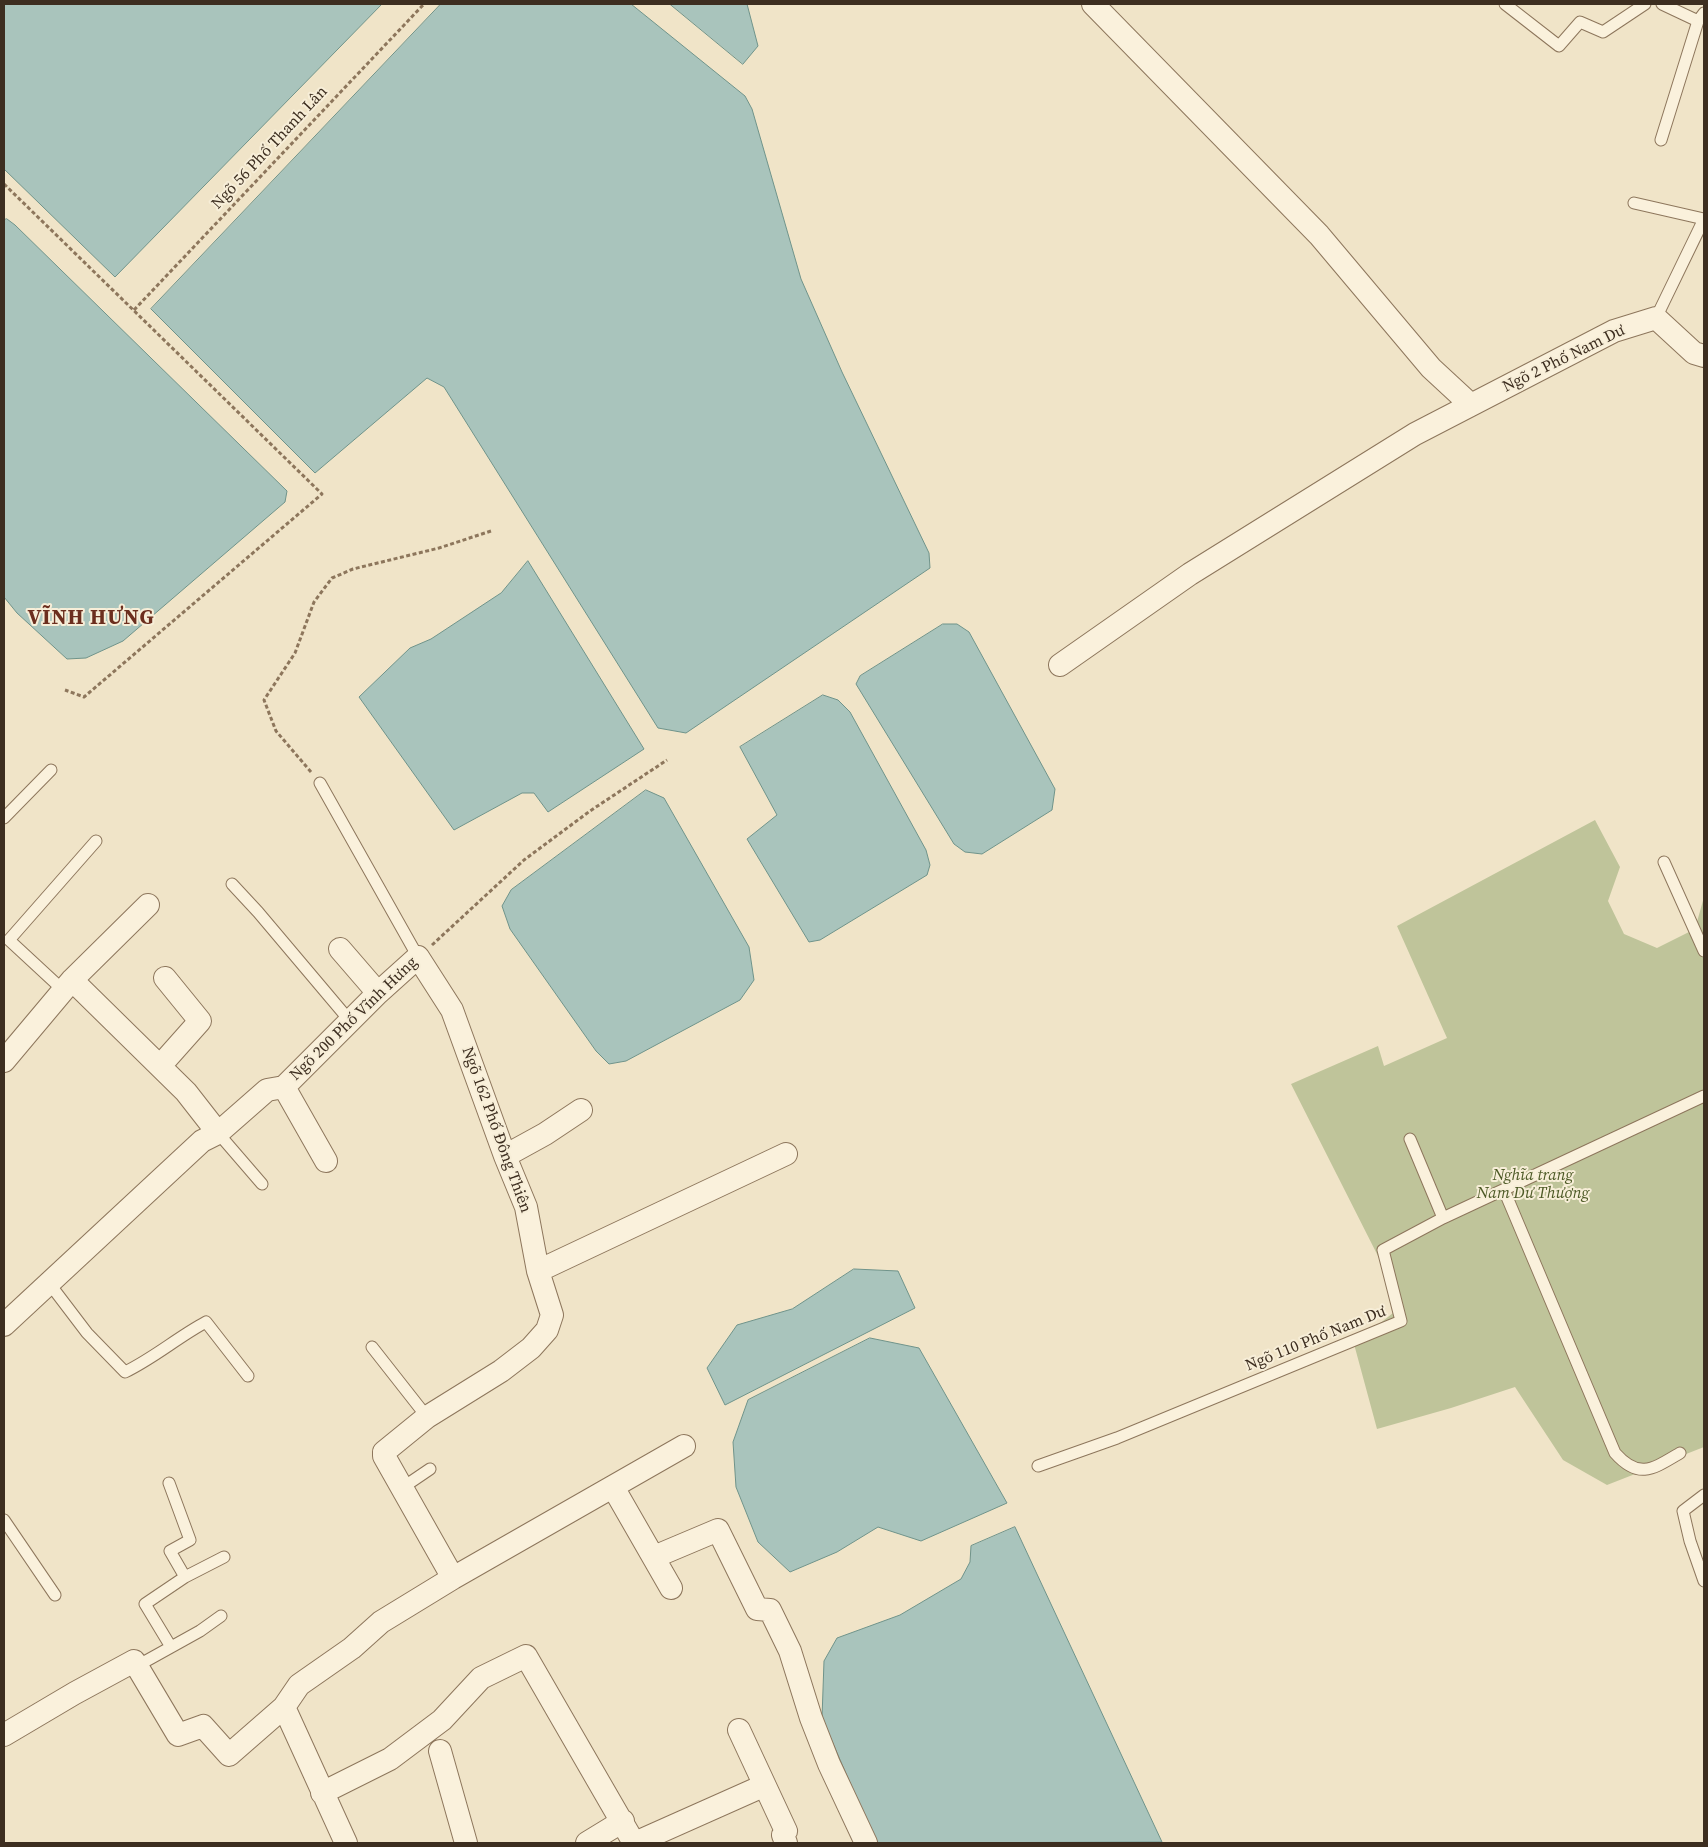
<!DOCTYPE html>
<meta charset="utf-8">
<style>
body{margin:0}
#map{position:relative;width:1708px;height:1847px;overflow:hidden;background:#f0e4c8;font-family:"Source Serif 4",serif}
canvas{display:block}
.frame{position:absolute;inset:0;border:5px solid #3d2e20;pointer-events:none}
</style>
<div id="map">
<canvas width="1708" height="1847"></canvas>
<div class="frame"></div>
</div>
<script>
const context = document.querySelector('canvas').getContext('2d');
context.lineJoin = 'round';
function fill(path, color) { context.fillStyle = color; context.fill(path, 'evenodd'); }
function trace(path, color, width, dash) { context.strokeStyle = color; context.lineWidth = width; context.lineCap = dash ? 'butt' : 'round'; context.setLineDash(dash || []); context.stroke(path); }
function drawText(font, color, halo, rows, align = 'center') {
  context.font = font + ' "Source Serif 4",serif'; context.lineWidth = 4; context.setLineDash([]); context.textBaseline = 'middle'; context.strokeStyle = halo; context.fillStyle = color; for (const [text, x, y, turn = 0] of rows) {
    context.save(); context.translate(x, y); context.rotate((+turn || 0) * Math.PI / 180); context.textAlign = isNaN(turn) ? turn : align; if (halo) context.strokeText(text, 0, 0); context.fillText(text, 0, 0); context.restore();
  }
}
fill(new Path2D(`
 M1595,820L1620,867L1608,901L1624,934L1657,948L1695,929L1704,897V1447L1607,1485L1563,1460L1515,1387L1451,1408L1377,1429L1354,1344L1393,1313L1382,1264L1291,1084L1378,1046L1384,1066L1447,1038L1397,926Z`), '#bfc49a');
const water = new Path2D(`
 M4,4H382L115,277L4,169Z
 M441,4H631L745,96L752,109L801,279L842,372L929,553L930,568L686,733L658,728L444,387L427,378L315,473L151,309Z
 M670,4H747L758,46L743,64Z
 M7,219L15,225L287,491L285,502L123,641L86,658L67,659L17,613L4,597V220Z
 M528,561L644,749L548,812L534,793H522L454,830L359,697L410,648L431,639L501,593Z
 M943,624H957L969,632L1055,789L1052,810L982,854L965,852L954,844L856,684L860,676Z
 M823,695L838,700L850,712L926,850L930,865L927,875L820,940L809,942L747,839L777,815L740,747Z
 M646,790L664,798L749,947L754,980L740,1000L626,1061L609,1064L596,1051L510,929L502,906L511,890Z
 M854,1269L898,1271L915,1308L725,1405L707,1368L737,1325L792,1309Z
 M870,1338L919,1348L1007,1503L921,1541L878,1527L837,1552L790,1572L758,1542L736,1487L733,1442L748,1400Z
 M1015,1527L1162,1842L876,1843L822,1718L824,1661L837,1638L900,1615L961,1579L970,1562L971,1546Z`);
fill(water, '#a9c4bc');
trace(water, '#6f938a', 1);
const service = new Path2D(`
 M1505,4L1559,46L1580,22L1603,32L1645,4
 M1662,4L1698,21
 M1661,140L1698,21L1704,13
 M1634,203L1704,219L1656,318
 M320,783L418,957
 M4,818L51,770
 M1664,862L1704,951
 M232,884L258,912L350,1021
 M63,990L9,940L96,841
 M218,1133L262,1184
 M1410,1139L1443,1218
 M1504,1190L1615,1453C1639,1480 1653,1469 1680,1453
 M49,1283L87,1333L125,1372C154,1358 178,1337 206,1322L248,1376
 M372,1347L427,1417
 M1038,1466L1117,1438L1401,1321L1383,1250L1443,1218L1704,1096
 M169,1483L190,1540L170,1551L185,1577
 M402,1488L430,1469
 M1704,1495L1683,1511L1690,1541L1704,1581
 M4,1520L55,1595
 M171,1647L145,1604L185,1577L224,1557
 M137,1666L200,1631L221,1616`);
const minor = new Path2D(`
 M1093,4L1319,235L1431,368L1471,405
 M1060,665L1190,574L1415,434L1614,331L1656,318L1694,353L1704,356
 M340,949L378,993
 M72,980L186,1092L218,1133
 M4,1061L72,980L148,905
 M160,1066L200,1021L165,978
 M284,1087L326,1161
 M505,1156L545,1134L581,1110
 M538,1271L786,1154
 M4,1325L202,1141L218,1133L267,1090L284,1087L378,993L418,957L452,1010L505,1156L526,1207L538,1271L552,1315L547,1330L531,1348L501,1371L427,1417L384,1452V1456L453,1578
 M613,1487L671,1588
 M654,1557L718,1530L757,1609L770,1610L790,1651L811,1718L829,1764L866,1843
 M284,1707L346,1843
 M739,1730L786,1831L783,1835L786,1843
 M4,1735L75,1693L134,1661L178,1735L203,1726L229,1755L284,1707L299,1685L352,1648L381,1622L453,1578L684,1446
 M440,1751L466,1843
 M322,1793L390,1759L442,1720L481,1678L526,1656L634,1843
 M587,1843L623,1821
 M635,1843L763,1786`);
trace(service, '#8d765c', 13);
trace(minor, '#8d765c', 24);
trace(new Path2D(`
 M4,184L322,494L84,697L65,690
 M134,310L424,4
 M311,772L276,731L264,700L295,653L314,602L332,578L353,569L439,548L491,531
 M432,945L524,860L590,811L667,760`), '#8d765c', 3, [4, 2.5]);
trace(service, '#faf1dc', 11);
trace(minor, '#faf1dc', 22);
drawText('16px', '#3d2e20', '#f7eed8', [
 ["Ngõ 56 Phố Thanh Lân",270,148,-47],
 ["Ngõ 2 Phố Nam Dư",1564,359,-26],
 ["Ngõ 200 Phố Vĩnh Hưng",354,1019,-44],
 ["Ngõ 162 Phố Đông Thiên",496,1130,70],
 ["Ngõ 110 Phố Nam Dư",1316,1339,-22]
]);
drawText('italic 16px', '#4d5a26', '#f7eed8', [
 ["Nghĩa trang",1533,1176],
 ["Nam Dư Thượng",1533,1194]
]);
context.letterSpacing = '1px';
drawText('bold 21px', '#6b2e1e', '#f7eed8', [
 ["VĨNH HƯNG",91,619]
]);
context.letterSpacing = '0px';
</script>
